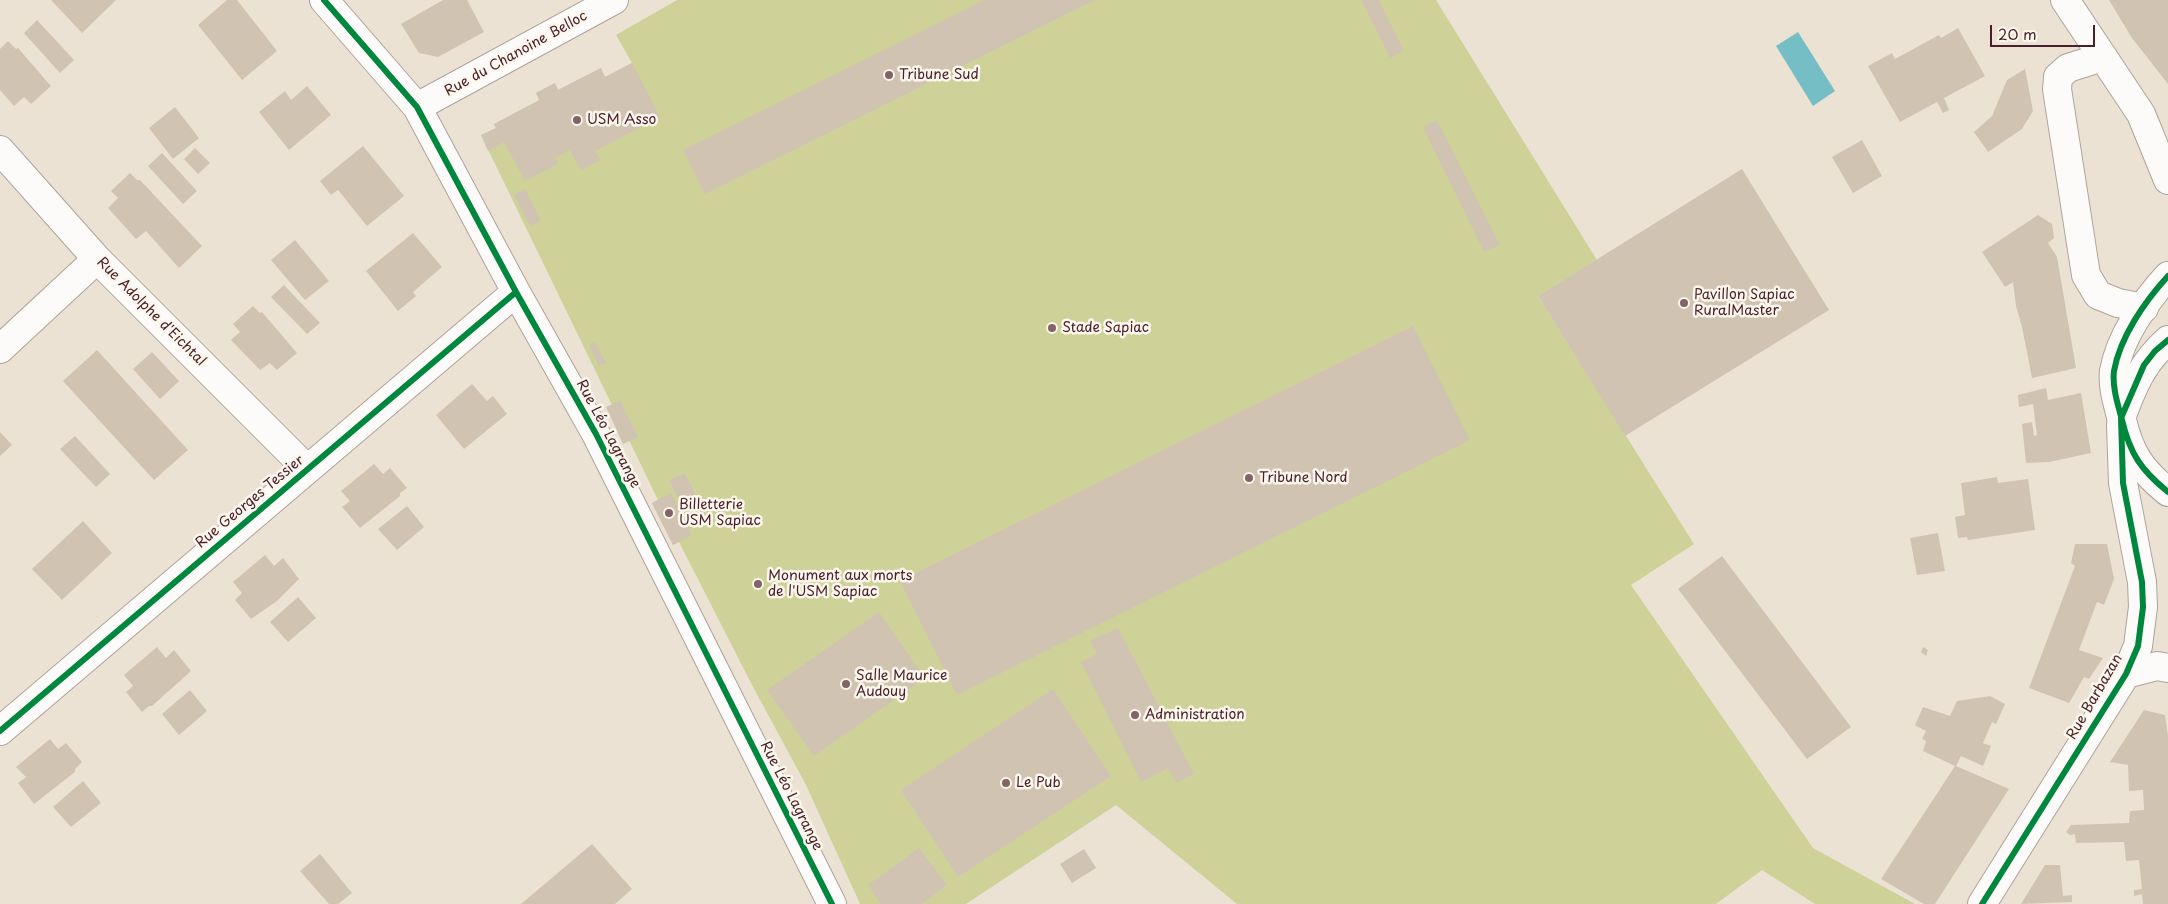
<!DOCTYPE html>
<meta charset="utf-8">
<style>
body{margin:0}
#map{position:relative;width:2168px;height:904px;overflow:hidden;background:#ebe2d4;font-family:"Playpen Sans",sans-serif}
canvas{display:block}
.scale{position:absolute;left:1990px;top:25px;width:105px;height:22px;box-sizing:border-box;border:2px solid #4a1f2b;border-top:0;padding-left:6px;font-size:15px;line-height:18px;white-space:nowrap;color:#4a1f2b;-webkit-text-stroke:4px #fbf7ec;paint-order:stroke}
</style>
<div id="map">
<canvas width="2168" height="904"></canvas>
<div class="scale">20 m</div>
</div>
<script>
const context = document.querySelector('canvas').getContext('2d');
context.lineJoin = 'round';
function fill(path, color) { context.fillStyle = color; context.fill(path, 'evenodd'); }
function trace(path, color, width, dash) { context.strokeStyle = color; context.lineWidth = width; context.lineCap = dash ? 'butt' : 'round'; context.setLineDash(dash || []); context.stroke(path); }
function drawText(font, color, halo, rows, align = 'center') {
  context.font = font + ' "Playpen Sans",sans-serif'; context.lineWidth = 5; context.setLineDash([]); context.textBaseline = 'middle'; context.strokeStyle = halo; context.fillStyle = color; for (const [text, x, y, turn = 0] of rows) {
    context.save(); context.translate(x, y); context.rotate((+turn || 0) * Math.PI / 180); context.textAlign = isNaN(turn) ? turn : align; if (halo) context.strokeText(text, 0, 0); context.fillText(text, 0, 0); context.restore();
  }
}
fill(new Path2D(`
 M677,0H1436L1597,260L1538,296L1694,544L1631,585L1813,848L1915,904H1815L1762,870L1716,904H1237L1116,805L966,904H860L806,785L752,685L679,542L673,545L652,503L658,500L481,135L496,128L494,124L539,100L536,93L555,83L558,90L601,68L605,77L632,63L616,35Z`), '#ced299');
fill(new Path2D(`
 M1798,32L1835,91L1813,106L1776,46Z`), '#75bec5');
fill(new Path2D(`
 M51,0H116L82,33Z
 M227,0H237L277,51L242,80L198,25Z
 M443,0H467L484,32L438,57L419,53L401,24Z
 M984,0H1095L705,194L683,150Z
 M1361,0H1379L1404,51L1390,58Z
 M2109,0H2168V84L2132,38Z
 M37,20L74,60L60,73L24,33Z
 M1958,28L1985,76L1944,98L1949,110L1943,113L1937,102L1900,122L1868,66L1892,53L1895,59L1939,35L1941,38Z
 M8,41L16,49L18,48L51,86L31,104L24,97L14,106L0,90V49Z
 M632,63L660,117L595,151L600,160L581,170L570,150L555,158L558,164L525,181L504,142L488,151L481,135L496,128L494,124L540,100L536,93L555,83L558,90L601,68L605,77Z
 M2025,69L2033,111L2022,129L1988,152L1974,132L1992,116L2007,80Z
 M307,86L331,115L289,150L259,112L285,91L291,100Z
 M175,107L199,138L173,159L149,128Z
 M1437,120L1500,245L1484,252L1423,127Z
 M1862,140L1882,176L1853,193L1832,157Z
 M363,146L404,196L367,226L338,190L331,195L320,181Z
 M195,148L210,163L198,174L184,159Z
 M162,153L197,191L183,204L148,166Z
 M1742,169L1829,310L1625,436L1538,296Z
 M130,173L137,180H140L202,246L179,268L146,231L136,239L108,208L118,198L111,191Z
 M525,189L541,221L530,226L514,195Z
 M2038,215L2052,224L2054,238L2048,243L2057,257L2076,368L2032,378L2022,327L2016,306L2013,282L2005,287L1982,252Z
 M413,233L442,267L413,292L416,296L398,311L366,271Z
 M295,240L329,281L305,300L271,260Z
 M284,285L320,323L307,334L271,297Z
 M253,306L260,313L262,312L297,353L277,370L270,363L260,370L231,340L240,332L233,324Z
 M1413,326L1470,440L957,695L900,581Z
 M595,342L606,363L599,366L589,345Z
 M97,350L188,450L154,480L63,381Z
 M152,352L179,381L160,399L133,369Z
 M472,384L487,401L493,396L507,414L464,449L436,415Z
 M2046,388L2048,400L2081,393L2091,453L2049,462L2026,463L2022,424L2032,422L2034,436L2037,435L2033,404L2019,407L2018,395Z
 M620,401L638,437L623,444L606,407Z
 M0,432L12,445L0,456Z
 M75,436L110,474L96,487L60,449Z
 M374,464L383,474L390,468L407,488L400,493V496L360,528L342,507L350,501L341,491Z
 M685,473L700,504L684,511L669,480Z
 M1997,477L1998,483L2028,479L2035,530L1968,540L1967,537L1958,538L1955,517L1965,515L1961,483Z
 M671,493L692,535L673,545L652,503Z
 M407,506L424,527L397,550L378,529Z
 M83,521L112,553L62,600L32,569Z
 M1938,533L1945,571L1917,575L1910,538Z
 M2075,544H2107L2114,579L2104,605L2097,602L2079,650L2103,658L2089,679L2084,677L2069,703L2029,688L2075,566L2071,563Z
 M265,555L274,566L283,558L299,579L277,601L251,619L235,600L242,593L233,582Z
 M1722,556L1851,727L1807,759L1678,589Z
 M298,597L316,618L288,642L270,622Z
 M879,612L925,678L814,756L767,690Z
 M1118,628L1194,774L1176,783L1168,768L1141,782L1081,662L1097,654L1090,640Z
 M157,647L166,658L174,650L191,671L152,706H149L142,712L126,692L133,686L124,675Z
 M1923,647L1928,650L1926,656L1921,652Z
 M1053,689L1111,776L958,877L901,790Z
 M190,690L207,711L179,735L162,714Z
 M1990,696L2005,704L1996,724L1992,722L1983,743L1991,746L1983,766L1961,756L1956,766L2009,789L1935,904H1924L1881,879L1955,766L1923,751L1926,741L1922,739L1926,731L1915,725L1923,707L1950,716L1957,701Z
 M2144,710L2165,715L2168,736V904H2143L2142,894L2134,896V890L2142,889L2139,860L2126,861L2124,842L2076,843L2075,834L2070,835L2066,832L2071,825L2129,823L2130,811L2144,810L2143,790L2129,791L2128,765L2110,762Z
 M50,739L58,749L66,743L82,762L75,769V772L34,804L18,783L26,777L16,767Z
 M83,781L101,803L71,827L53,807Z
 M592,844L632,889L615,904H521Z
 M919,848L947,885L922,904H881L868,885Z
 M1084,849L1096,868L1072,883L1060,864Z
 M320,854L352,893L338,904H329L300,871Z
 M2045,865H2060L2063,896L2072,895V902L2021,904Z`), '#d1c3b1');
const minor = new Path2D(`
 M324,0L417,107L516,292L596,434L832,904
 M2103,57L2068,68L2058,77L2057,89L2086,275L2098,295L2118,303L2144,308
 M417,107L614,0
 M0,150L97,259L307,469
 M0,349L97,259
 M2126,674L2157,666L2168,668
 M0,731L516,292
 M1982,904L2126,674L2138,646L2143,607L2142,582L2123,483L2121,425`);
const major = new Path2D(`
 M2065,0L2141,114L2168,180
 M2168,276C2145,301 2120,337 2114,371C2112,387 2118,405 2122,420C2130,454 2141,470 2168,492
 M2121,418C2133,386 2142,363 2168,340`);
trace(minor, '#ada39c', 30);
trace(major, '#ada39c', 30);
trace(minor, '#fcfbf9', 28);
trace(major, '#fcfbf9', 28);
trace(new Path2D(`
 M324,0L417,107L516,292L596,434L832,904
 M2168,276C2145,301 2120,337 2114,371C2112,387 2118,405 2122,420C2130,454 2141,470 2168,492
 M0,731L516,292
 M1982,904L2126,674L2138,646L2143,607L2142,582L2123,483L2121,418L2144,365L2155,351L2168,340`), '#00873e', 6);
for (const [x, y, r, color] of [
 [889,75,5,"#826366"],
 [577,120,5,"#826366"],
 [1684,303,5,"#826366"],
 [1052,328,5,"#826366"],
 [1249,478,5,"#826366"],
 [669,513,5,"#826366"],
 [758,584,5,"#826366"],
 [846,684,5,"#826366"],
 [1135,715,5,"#826366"],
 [1006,783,5,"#826366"]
]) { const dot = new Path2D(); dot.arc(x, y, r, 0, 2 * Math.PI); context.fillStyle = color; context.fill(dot); trace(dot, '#fbf7ec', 2); }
drawText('14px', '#4a1f2b', '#fbf7ec', [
 ["Rue du Chanoine Belloc",516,54,-29],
 ["Rue Adolphe d'Eichtal",151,312,45],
 ["Rue Léo Lagrange",608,434,62],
 ["Rue Georges Tessier",250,502,-40],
 ["Rue Barbazan",2095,697,-60],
 ["Rue Léo Lagrange",791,796,63]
]);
drawText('14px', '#4a1f2b', '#fbf7ec', [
 ["Tribune Sud",899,75],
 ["USM Asso",587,120],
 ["Pavillon Sapiac",1694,295],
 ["RuralMaster",1694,311],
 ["Stade Sapiac",1062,328],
 ["Tribune Nord",1259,478],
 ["Billetterie",679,505],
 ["USM Sapiac",679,521],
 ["Monument aux morts",768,576],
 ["de l'USM Sapiac",768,592],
 ["Salle Maurice",856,676],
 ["Audouy",856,692],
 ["Administration",1145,715],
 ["Le Pub",1016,783]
], 'left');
</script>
